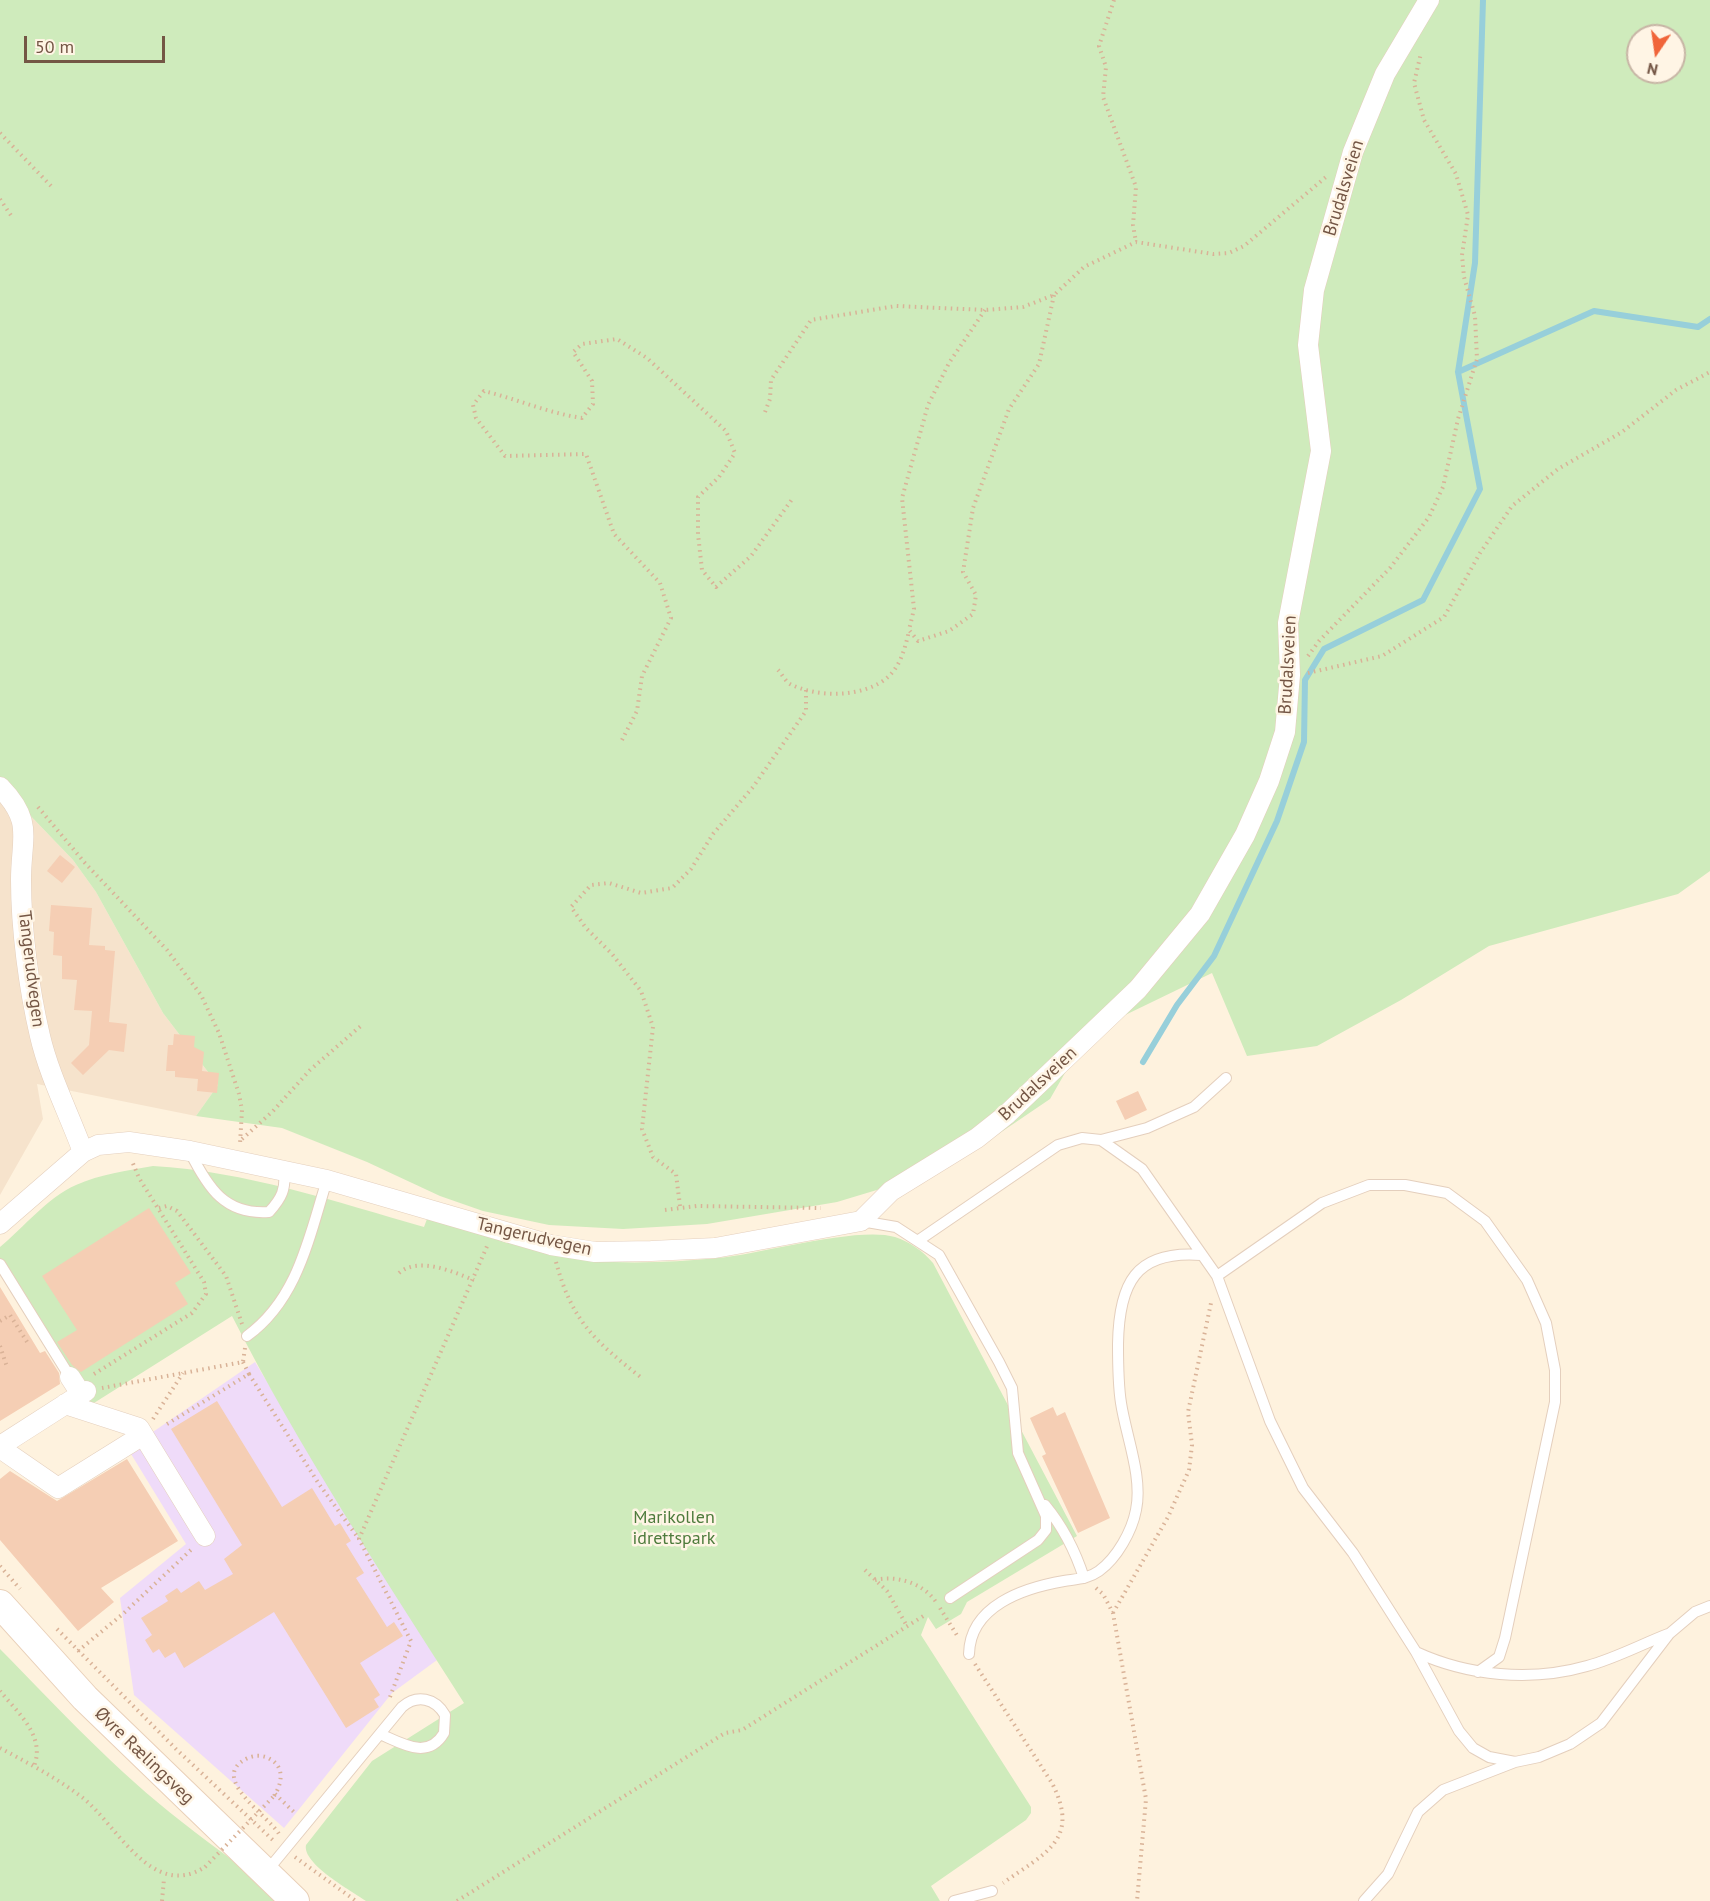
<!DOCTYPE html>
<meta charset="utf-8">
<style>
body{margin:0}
#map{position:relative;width:1710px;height:1901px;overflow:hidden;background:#fef2de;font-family:"PT Sans",sans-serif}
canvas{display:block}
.north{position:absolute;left:1626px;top:24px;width:60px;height:60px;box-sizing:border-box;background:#fff5e5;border:2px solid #c7b5a5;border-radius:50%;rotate:193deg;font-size:16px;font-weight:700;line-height:24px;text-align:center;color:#745645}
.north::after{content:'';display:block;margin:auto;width:21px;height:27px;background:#f0653a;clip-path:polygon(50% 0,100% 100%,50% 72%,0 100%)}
.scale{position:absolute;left:24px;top:36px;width:141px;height:27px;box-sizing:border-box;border:3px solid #745645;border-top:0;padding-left:8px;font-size:18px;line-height:21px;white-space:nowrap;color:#745645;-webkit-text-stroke:4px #fff5e5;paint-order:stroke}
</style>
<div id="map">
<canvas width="1710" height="1901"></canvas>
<div class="north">N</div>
<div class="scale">50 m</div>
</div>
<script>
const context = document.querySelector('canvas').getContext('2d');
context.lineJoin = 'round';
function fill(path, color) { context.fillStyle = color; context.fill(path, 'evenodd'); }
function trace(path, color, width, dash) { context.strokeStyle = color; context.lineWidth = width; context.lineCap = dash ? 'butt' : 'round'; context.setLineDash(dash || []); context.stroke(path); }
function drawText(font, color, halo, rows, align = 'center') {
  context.font = font + ' "PT Sans",sans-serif'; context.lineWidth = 5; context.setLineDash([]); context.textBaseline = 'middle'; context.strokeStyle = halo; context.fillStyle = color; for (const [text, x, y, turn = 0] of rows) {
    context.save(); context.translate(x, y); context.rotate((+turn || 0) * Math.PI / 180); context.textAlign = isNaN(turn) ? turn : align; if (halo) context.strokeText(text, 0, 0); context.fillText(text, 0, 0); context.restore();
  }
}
fill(new Path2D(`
 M0,784L73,860L96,892L163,1013L218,1085L196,1116L37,1084L43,1119L0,1195Z`), '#f6e3cc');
fill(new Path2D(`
 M255,1362L437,1660L392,1693L284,1828L134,1695L120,1598L186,1544L128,1449Z`), '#efdbf9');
fill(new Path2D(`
 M0,0H1710V871L1678,894L1489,946L1401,1000L1317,1046L1247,1056L1212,973L1088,1033L1050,1099L966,1156L890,1186L837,1202L707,1224L623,1229L549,1225L483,1211L440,1196L367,1162L282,1128L196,1116L218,1085L163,1013L96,892L73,860L0,784ZM1638,36H1674V72H1638Z
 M153,1166C244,1171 337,1202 424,1227L427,1219L593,1261C634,1264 677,1262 718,1258C761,1254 858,1226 895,1237C910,1242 923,1251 933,1263L1077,1536L967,1602L961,1614L936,1629L928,1617L921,1635L1031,1807V1813L1026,1820L931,1886L940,1901H366C352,1891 302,1864 306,1845L372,1761L464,1703C384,1577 300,1450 232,1316L86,1408L0,1274V1247C24,1227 47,1198 76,1185C101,1174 126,1171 153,1166Z
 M0,1649C58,1708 116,1771 182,1822C216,1849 251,1872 283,1901H0Z`), '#cfebbc');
trace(new Path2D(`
 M1458,372L1594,311L1698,327L1710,319
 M1143,1062L1177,1005L1214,956L1277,821L1304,742L1305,680L1324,649L1423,600L1480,489L1458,372L1475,263L1483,0`), '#97cfda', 6);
fill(new Path2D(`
 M60,855L75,867L62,883L47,871Z
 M51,905L92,908L89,945L105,946V950L115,951L109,1022L127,1024L124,1052L109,1050L83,1075L71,1063L89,1045L92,1011L74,1010L77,980L62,979V956L53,955L54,932L49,931Z
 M174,1034L195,1036L194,1047L204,1052L202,1071L219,1073L217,1093L197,1091L198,1079L175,1077V1071H166L168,1045H173Z
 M1138,1091L1147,1110L1125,1120L1116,1101Z
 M149,1208L191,1273L175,1283L188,1304L81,1372L72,1365L57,1342L77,1330L42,1276Z
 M0,1287L40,1353L45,1351L59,1373L60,1384L0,1421Z
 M217,1401L282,1507L312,1488L335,1526L340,1523L351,1541L346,1544L364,1573L356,1578L387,1627L394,1622L403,1636L360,1663L380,1695L374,1699L379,1707L346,1728L274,1612L184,1668L175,1652L165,1658L159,1649L153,1653L145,1640L152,1635L141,1618L168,1601L165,1596L177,1588L181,1593L199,1581L205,1590L233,1574L224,1559L242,1545L171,1429Z
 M1053,1407L1057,1416L1065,1412L1110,1518L1078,1533L1042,1456L1046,1454L1030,1418Z
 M127,1459L178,1541L101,1588L114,1602L78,1631L0,1540V1479L10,1471L57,1501Z`), '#f5ceb4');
const lane = new Path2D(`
 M1101,1140L1142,1169L1217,1276L1270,1421L1303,1488L1353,1553L1416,1652L1459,1731L1473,1748L1489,1757L1515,1762L1539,1757L1570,1744L1601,1723L1669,1634L1695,1612L1710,1606
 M190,1152C208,1188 225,1215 269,1212C282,1198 286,1189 284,1170
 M861,1221L896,1227L939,1255L999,1362L1012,1388L1018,1453L1046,1516V1530L1038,1540L950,1598
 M919,1240L1058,1145L1082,1138L1101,1140L1147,1128L1194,1107L1226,1078
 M0,1264L70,1377
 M1217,1276L1322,1203L1369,1185H1405L1447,1193L1485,1221L1527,1280L1546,1323L1555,1370V1402L1505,1638L1499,1657L1478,1672
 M247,1336C298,1299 309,1237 327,1180
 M1045,1505C1064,1528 1075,1550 1084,1578
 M1416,1652C1468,1676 1531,1682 1587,1666C1614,1659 1642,1644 1668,1634
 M969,1654C970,1606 1023,1588 1064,1581C1076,1579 1088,1579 1099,1571C1117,1558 1132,1531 1136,1510C1143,1477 1126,1436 1121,1403C1118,1384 1118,1363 1118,1344C1119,1284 1135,1250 1201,1255
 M267,1871L402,1707C417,1694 435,1698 445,1715L444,1733C428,1760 403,1744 380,1734
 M954,1901L992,1891
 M1364,1901L1388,1874L1418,1812L1443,1790L1515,1762`);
const street = new Path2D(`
 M0,787C34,822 21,837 21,880C21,929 29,989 40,1036C49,1075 69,1114 83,1152
 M0,1224L83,1152L98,1145L129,1142L190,1151L327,1180L551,1245L595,1252L651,1251L715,1248L861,1221L891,1191L977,1138L1006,1115L1138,989L1200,914L1245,835L1269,781L1285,732L1290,675L1288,623L1321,451L1308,345L1314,290L1353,152L1385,74L1429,0
 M70,1377L81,1394
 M65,1404L139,1428L205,1536
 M0,1446L86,1391
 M0,1448L58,1488L143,1435`);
const secondary = new Path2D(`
 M0,1604L85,1698L295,1901`);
trace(lane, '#e4cfbd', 12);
trace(street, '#e4cfbd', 21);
trace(secondary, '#e9d0b9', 30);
trace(new Path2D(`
 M1114,0L1099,46L1106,67L1103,97L1136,187L1133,225L1136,242
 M0,133L52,187
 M0,199L12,217
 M985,310L949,363L928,405L902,498L914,609L909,630L918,641L949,631L973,614L976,595L963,572L973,508L1009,409L1039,364L1054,295
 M765,412L770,399L771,380L811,320L896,306L985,310L1023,307L1054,295L1084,267L1136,242L1213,254L1229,253L1244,246L1326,177
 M1308,656L1319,641L1390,568L1429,517L1443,487L1458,419L1477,359L1475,316L1464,277L1462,255L1468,215L1456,174L1424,120L1414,83L1421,53
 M778,670C782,674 785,681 790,684C817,698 864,698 888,677C901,665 905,648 909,631
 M1308,673L1382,656L1444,617L1480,553L1512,506L1558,469L1622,432L1676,390L1710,372
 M622,740L637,711L642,676L671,618L660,583L614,534L586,454L505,456L476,418L473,405L484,391C517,399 548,413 582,418L593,404L592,381L573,352L582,344L617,339L647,358L726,431L735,453L719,477L698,497V534L702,570L716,587L751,556L793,498
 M38,807L85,863L167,950L201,995L219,1033L239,1094L242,1110L240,1144
 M242,1139L273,1111L310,1070L363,1024
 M680,1206L676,1174L653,1157L642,1129L653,1027L641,991L612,954L586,928L571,907L591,885L609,883L641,893L672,888L691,869L713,834L753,787L806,711V689
 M159,1208L167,1206L177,1211L226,1276L242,1324
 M665,1210L697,1206L821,1208
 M556,1262C572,1322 596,1342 643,1379
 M399,1273C419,1256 453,1272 474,1280
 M0,1321L10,1315L29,1345
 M0,1346L7,1367
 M94,1374L192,1313L206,1294L204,1282L139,1178L132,1161
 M249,1374L319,1484L359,1539
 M102,1388L243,1362L245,1348
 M153,1419L183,1373
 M167,1424L249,1374L243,1362
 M0,1566L20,1589
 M865,1570L887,1591L907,1626
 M875,1580C897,1575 923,1583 936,1602
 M1096,1588L1103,1594L1113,1613L1146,1799L1137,1901
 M940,1608L958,1637
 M1113,1613L1168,1517L1189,1470L1192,1445L1188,1412L1211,1303
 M57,1629L176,1749L275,1842
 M78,1651L124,1613L194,1547
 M975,1664L1052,1783C1081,1840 1045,1853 1003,1883
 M0,1691C17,1712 46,1736 34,1766
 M390,1697L411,1641L359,1539L488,1244
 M0,1748C28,1763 57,1778 83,1798C117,1825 152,1901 205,1867
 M275,1794L296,1814
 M274,1796C282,1784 285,1767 270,1759C264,1755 254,1755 248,1758C206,1777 270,1817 279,1834
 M295,1857L356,1901
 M162,1901L164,1879
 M457,1901L725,1733L742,1730L925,1615`), '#d9b297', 4, [1.5, 4.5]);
trace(lane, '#fff', 10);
trace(street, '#fff', 20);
trace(secondary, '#fff', 28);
trace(new Path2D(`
 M205,1867L274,1796`), '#d9b297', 4, [1.5, 4.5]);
drawText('18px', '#745645', '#fff5e5', [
 ["Brudalsveien",1344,188,-73],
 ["Brudalsveien",1288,665,-87],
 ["Tangerudvegen",31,969,83],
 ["Brudalsveien",1038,1084,-43],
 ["Tangerudvegen",534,1237,13],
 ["Øvre Rælingsveg",144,1756,44]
]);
drawText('18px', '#4e7b3c', '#fff5e5', [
 ["Marikollen",674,1518],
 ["idrettspark",674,1539]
]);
</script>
